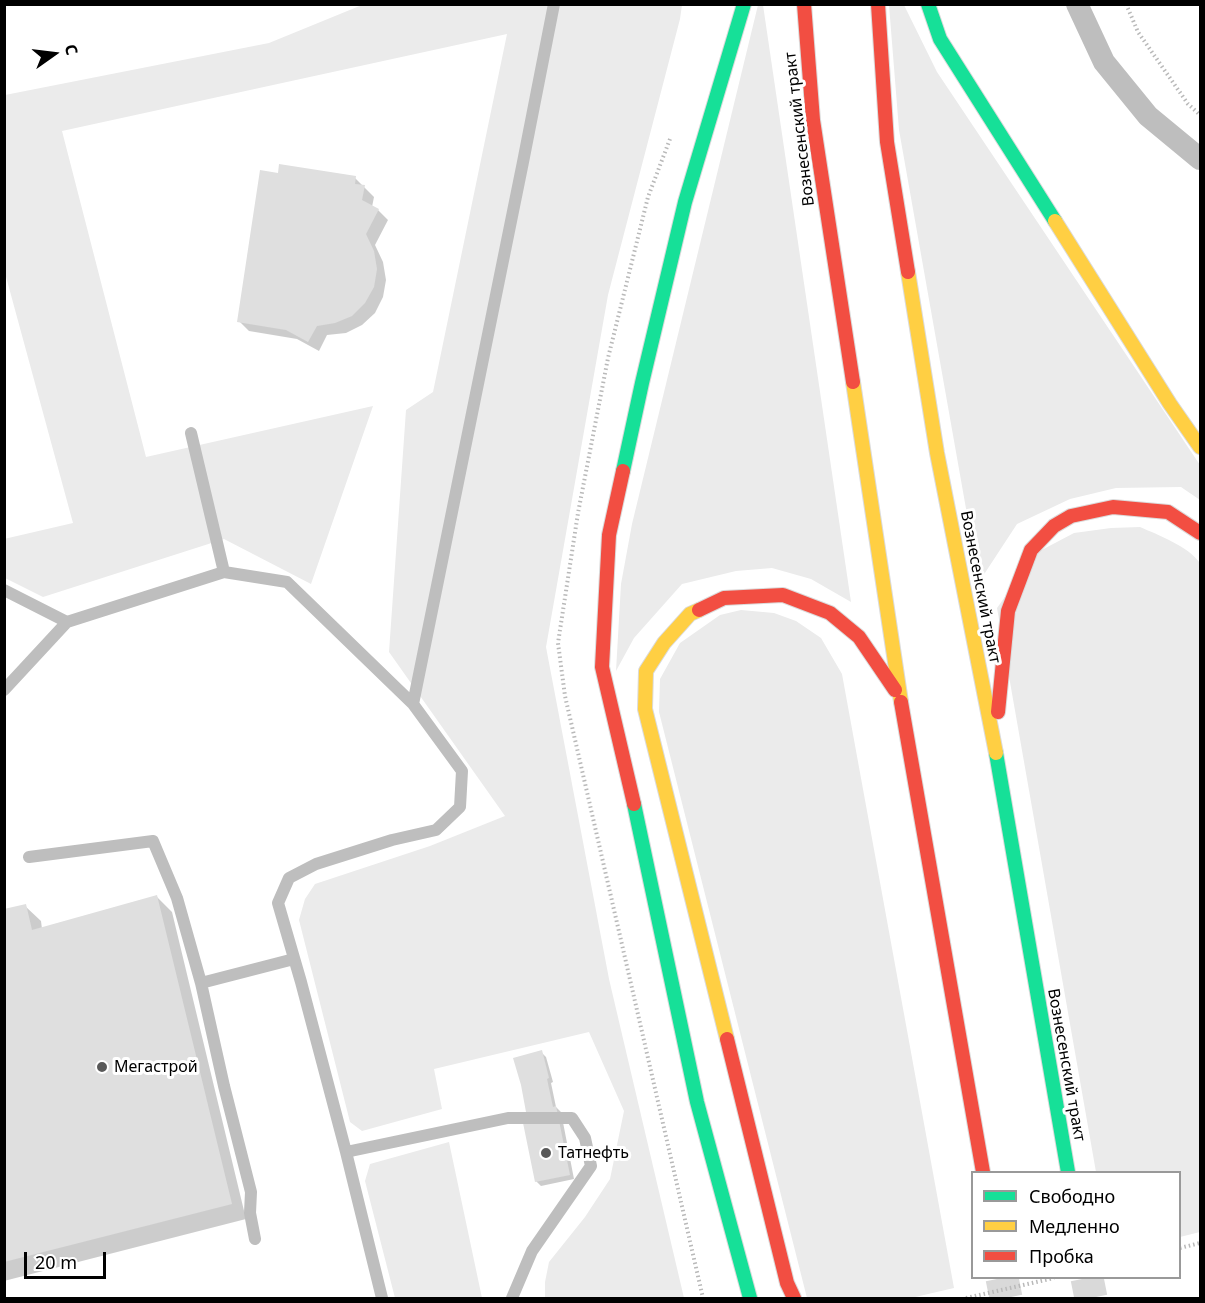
<!DOCTYPE html>
<meta charset="utf-8">
<style>
body{margin:0}
#map{position:relative;width:1205px;height:1303px;overflow:hidden;background:#fff;font-family:"Noto Sans",sans-serif}
canvas{display:block}
.frame{position:absolute;inset:0;border:6px solid #000;pointer-events:none}
.legend{position:absolute;left:971px;top:1171px;width:210px;height:108px;box-sizing:border-box;background:#fff;border:2px solid #999;margin:0;padding:8px 10px;list-style:none;font-size:18px;color:#000}
.legend li{display:flex;align-items:center;gap:12px;height:30px}
.legend b{width:30px;border:2px solid #999}
.north{position:absolute;left:24px;top:24px;width:60px;height:60px;-webkit-text-stroke:4px #fff;paint-order:stroke;rotate:76deg;font-size:16px;font-weight:700;line-height:24px;text-align:center;color:#000}
.north::after{content:'';display:block;margin:auto;width:21px;height:27px;background:#000;clip-path:polygon(50% 0,100% 100%,50% 72%,0 100%)}
.scale{position:absolute;left:24px;top:1252px;width:82px;height:27px;box-sizing:border-box;border:3px solid #000;border-top:0;padding-left:8px;font-size:18px;line-height:21px;white-space:nowrap;color:#000;-webkit-text-stroke:4px #fff;paint-order:stroke}
</style>
<div id="map">
<canvas width="1205" height="1303"></canvas>
<div class="frame"></div>
<ul class="legend">
<li><b style="height:8px;background:#16e098"></b>Свободно</li>
<li><b style="height:8px;background:#ffcf43"></b>Медленно</li>
<li><b style="height:8px;background:#f24e42"></b>Пробка</li>
</ul>
<div class="north">С</div>
<div class="scale">20 m</div>
</div>
<script>
const context = document.querySelector('canvas').getContext('2d');
context.lineJoin = 'round';
function fill(path, color) { context.fillStyle = color; context.fill(path, 'evenodd'); }
function trace(path, color, width, dash) { context.strokeStyle = color; context.lineWidth = width; context.lineCap = dash ? 'butt' : 'round'; context.setLineDash(dash || []); context.stroke(path); }
function drawText(font, color, halo, rows, align = 'center') {
  context.font = font + ' "Noto Sans",sans-serif'; context.lineWidth = 6; context.setLineDash([]); context.textBaseline = 'middle'; context.strokeStyle = halo; context.fillStyle = color; for (const [text, x, y, turn = 0] of rows) {
    context.save(); context.translate(x, y); context.rotate((+turn || 0) * Math.PI / 180); context.textAlign = isNaN(turn) ? turn : align; if (halo) context.strokeText(text, 0, 0); context.fillText(text, 0, 0); context.restore();
  }
}
fill(new Path2D(`
 M362,5H682L680,19L608,295L546,647L609,979L684,1298H545V1282L549,1262L585,1217L610,1179L624,1111L589,1032L434,1069L442,1109L362,1131L350,1122L299,920L305,899L315,884L430,846L505,816L389,652L406,410L433,392L507,34L62,131L146,457L373,406L311,584L224,539L43,597L5,578L4,539L73,523L5,273V95L269,43Z
 M758,5H763L851,602L811,579L772,568L736,571L682,584L634,638L616,671L621,584L632,524Z
 M889,5H904L937,72L1200,465V500L1181,487L1116,488L1070,499L1017,524L979,582L899,130Z
 M1140,527C1158,535 1188,546 1200,563V1232L1180,1237V1172H1096L997,608L1036,553L1074,533L1111,528Z
 M741,610L774,613L796,621L821,638L842,674L954,1288L911,1298H807L659,712L660,679L680,643L720,615Z
 M449,1142L482,1298H395L365,1181L370,1164Z`), '#ebebeb');
fill(new Path2D(`
 M279,175L355,178L374,197L372,207L378,210L388,220L375,245L383,262L386,280L383,297L375,313L362,325L346,333L327,335L319,351L297,339L249,331L239,321Z
 M157,897L172,912L246,1219L4,1281V911L25,906L41,921L42,929Z
 M541,1052L546,1057L553,1082L551,1083L556,1107L561,1112L574,1179L541,1186L536,1181L528,1113Z`), '#0003');
fill(new Path2D(`
 M279,164L356,176L355,184L365,185L362,200L379,209L366,234L374,251L377,269L374,287L365,303L352,316L335,323L317,326L308,342L286,330L237,322L260,170L278,173Z
 M157,895L232,1204L4,1262V909L26,904L32,930Z
 M542,1050L549,1078L547,1079L553,1107L556,1106L570,1175L535,1182L521,1113L526,1112L521,1085L513,1058Z`), '#dfdfdf');
trace(new Path2D(`
 M1002,1278L1006,1298
 M1087,1278L1091,1298`), '#d9d9d9', 33, [33, 16]);
const fast = new Path2D(`
 M928,4L940,39L1055,221
 M623,471L642,383L685,202L744,4
 M996,753L1068,1172
 M634,804L697,1102L750,1298`);
const slow = new Path2D(`
 M1055,221L1170,404L1200,447
 M908,272L937,453L996,753
 M853,382L901,702
 M699,610L690,614L664,643L646,671L645,709L727,1039`);
const jam = new Path2D(`
 M804,4L813,120L853,382
 M878,4L887,142L908,272
 M623,471L609,535L602,667L634,804
 M699,610L724,598L783,595L830,613L859,637L895,690
 M901,702L983,1172
 M998,712L1008,611L1031,550L1054,526L1071,516L1113,507L1168,512L1200,533
 M727,1039L787,1283L794,1298`);
trace(fast, '#dbdbdb', 16);
trace(slow, '#dbdbdb', 16);
trace(jam, '#dbdbdb', 16);
trace(new Path2D(`
 M1126,4L1138,32L1188,104L1200,115
 M670,139L648,197L608,358L578,513L558,643L565,696L703,1298
 M1180,1248L1200,1243
 M966,1298L1054,1278`), '#b9b9b9', 4, [1.5, 3]);
trace(new Path2D(`
 M191,433L224,572
 M4,590L67,622L224,572L287,582L413,704L462,771L460,807L436,830L392,840L316,864L289,878L278,903L301,982L346,1152L382,1298
 M4,690L67,622
 M413,704L523,162L554,4
 M29,857L153,841L177,898L201,983L224,1086L251,1192L250,1213L255,1239
 M201,983L294,959
 M346,1152L508,1118H572L585,1138L591,1166L532,1251L512,1298`), '#bebebe', 12);
trace(new Path2D(`
 M1077,4L1104,62L1148,116L1200,159`), '#bebebe', 22);
trace(fast, '#16e098', 14);
trace(slow, '#ffcf43', 14);
trace(jam, '#f24e42', 14);
for (const [x, y, r, color] of [
 [102,1067,6,"#595959"],
 [546,1153,6,"#595959"]
]) { const dot = new Path2D(); dot.arc(x, y, r, 0, 2 * Math.PI); context.fillStyle = color; context.fill(dot); trace(dot, '#fff', 2); }
drawText('16px', '#000', '#fff', [
 ["Вознесенский тракт",800,129,-97],
 ["Вознесенский тракт",980,587,79],
 ["Вознесенский тракт",1066,1065,80]
]);
drawText('16px', '#000', '#fff', [
 ["Мегастрой",114,1067],
 ["Татнефть",558,1153]
], 'left');
</script>
